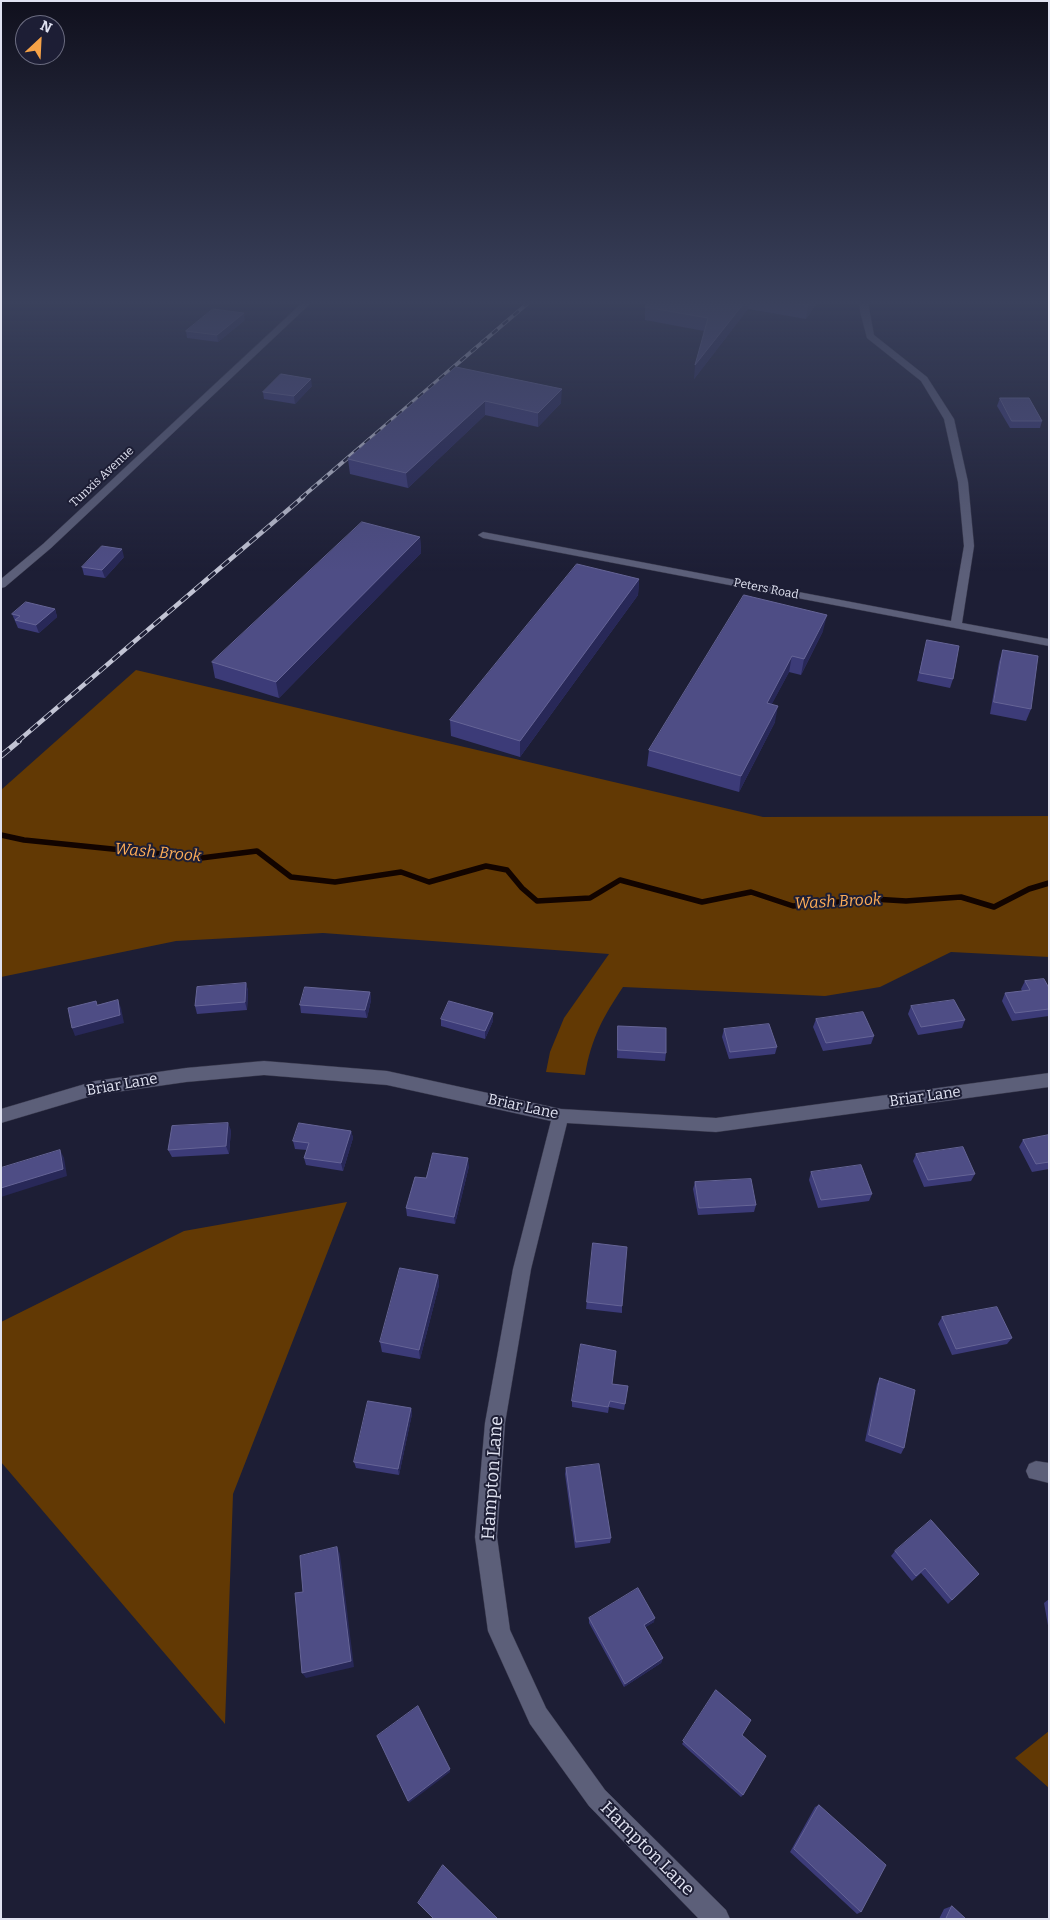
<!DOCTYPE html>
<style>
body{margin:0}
#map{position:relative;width:1050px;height:1920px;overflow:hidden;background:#1d1e35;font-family:Bitter,serif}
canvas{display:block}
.frame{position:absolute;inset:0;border:2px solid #e0e2f1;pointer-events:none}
.north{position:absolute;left:15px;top:15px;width:50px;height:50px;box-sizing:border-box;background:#1d1e35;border:1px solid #6b6c80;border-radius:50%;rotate:25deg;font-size:14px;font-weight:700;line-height:20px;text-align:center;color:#e0e2f1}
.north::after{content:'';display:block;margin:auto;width:18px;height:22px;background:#f6a247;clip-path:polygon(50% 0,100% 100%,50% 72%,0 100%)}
</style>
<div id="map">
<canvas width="1050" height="1920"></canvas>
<div class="frame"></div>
<div class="north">N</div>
</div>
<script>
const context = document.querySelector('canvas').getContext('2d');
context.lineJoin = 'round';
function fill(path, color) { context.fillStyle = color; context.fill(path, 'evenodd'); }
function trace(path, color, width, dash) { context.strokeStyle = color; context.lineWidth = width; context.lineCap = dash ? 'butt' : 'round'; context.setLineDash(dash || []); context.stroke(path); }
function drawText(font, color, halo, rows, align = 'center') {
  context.font = font + ' Bitter,serif'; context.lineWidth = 4; context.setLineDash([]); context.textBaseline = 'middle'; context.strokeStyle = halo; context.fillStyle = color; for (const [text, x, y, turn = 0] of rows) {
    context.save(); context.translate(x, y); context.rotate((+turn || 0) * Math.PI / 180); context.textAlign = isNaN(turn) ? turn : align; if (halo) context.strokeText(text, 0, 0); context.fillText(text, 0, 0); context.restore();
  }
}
fill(new Path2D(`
 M136,670L763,817L1049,816V957L951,952L880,987L825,996L623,987C603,1017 591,1039 585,1075L546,1072L550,1052L564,1018L609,954L323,933L176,941L1,977V790Z
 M347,1202L233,1494L225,1724L1,1462V1322L184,1231Z
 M1049,1731V1788L1015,1758Z`), '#623904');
trace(new Path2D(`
 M1,835L24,840L201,858L257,851L291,877L335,882L401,872L429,882L486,866L507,870L522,888L537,901L590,898L620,880L702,902L751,892L793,906L873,899L906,901L961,897L994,907L1029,889L1049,883`), '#120400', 5.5);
const street = new Path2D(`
 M860,303H868L874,335L927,377L954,419L968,482L974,546L962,623L1049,639V646L483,538L478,535L483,532L951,621L964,546L958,482L944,419L921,381L867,338L860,311Z
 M264,1061L387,1071L561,1109L716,1118L1049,1073V1087L716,1132L567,1123L531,1269L505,1423L497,1537L510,1630L546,1708L605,1790L726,1910L730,1919H699L589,1806L530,1724L488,1631L475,1537L485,1423L513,1269L551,1121L387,1085L264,1075L186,1082L95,1095L1,1123V1109L95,1081L186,1068Z
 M1036,1461L1049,1463V1483L1029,1478L1026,1471L1029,1464Z`);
const secondary = new Path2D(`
 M302,303H311L51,548L5,587L1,588V579L43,544Z`);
trace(street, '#38384b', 1);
trace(secondary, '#38384b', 1);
fill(street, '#5c5f79');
fill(secondary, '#5c5f79');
const railFar2 = new Path2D(`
 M301,498L528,303`);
const railFar1 = new Path2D(`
 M17,742L303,497`);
const rail = new Path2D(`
 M1,756L19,741`);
trace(railFar2, '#c2c4d4', 4);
trace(railFar1, '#c2c4d4', 4.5);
trace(rail, '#c2c4d4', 5.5);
trace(railFar2, '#1d1e35', 2.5, [7]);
trace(railFar1, '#1d1e35', 3, [9]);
trace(rail, '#1d1e35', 4, [11]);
fill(new Path2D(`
 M649,303H817L806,319L748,309L694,379L704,331L645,320V307Z
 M245,320L218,342L187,338L186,331Z
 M456,367L561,403L538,427L485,415L408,488L350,474L348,459Z
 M312,386L295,404L264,399L263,392Z
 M1000,398L1042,421L1040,428H1010L997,406Z
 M420,537L421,553L279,698L215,678L212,662Z
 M124,557L105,578L84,575L82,567Z
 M639,579L638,595L520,757L451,736L450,720Z
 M55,609L57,617L39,633L18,628L12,614Z
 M823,631L801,675L789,672L771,705L775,722L739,792L647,766L649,750Z
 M927,640L953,679L950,688L917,681Z
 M1003,650L1031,709L1026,721L990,714L999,662Z
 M1025,981L1049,988V1016L1012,1021L1002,1001L1005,993L1022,991L1021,989Z
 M246,983L248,991L247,1010L197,1014L195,1006Z
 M370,992L371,1000L367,1018L301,1013L300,1005Z
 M911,1006L965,1020L962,1028L918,1035L908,1014Z
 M493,1013V1021L485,1039L441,1026V1019Z
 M816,1019L874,1036L871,1044L823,1051L813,1027Z
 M618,1026L666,1053L665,1061L617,1058Z
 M724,1029L777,1047L775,1054L729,1059L722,1037Z
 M231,1130L229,1154L172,1157L168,1150Z
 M351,1131L353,1138L343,1171L306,1165L304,1158L307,1150L295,1149L293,1141Z
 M1049,1135V1169L1032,1172L1019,1147L1023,1140Z
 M916,1154L975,1174L971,1181L924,1187L913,1161Z
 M469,1166L455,1224L407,1216L406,1208L426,1178Z
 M811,1172L872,1194L869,1201L818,1208L809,1180Z
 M695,1182L756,1205L754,1212L698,1215L693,1189Z
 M593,1243L622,1306V1313L586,1309Z
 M438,1275L439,1285L420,1359L382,1352L380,1342Z
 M942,1317L1012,1338L1007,1344L952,1355L938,1324Z
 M880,1378L904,1448L901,1454L865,1441L877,1384Z
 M612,1384L628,1386L624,1410L609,1407L608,1413L572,1407V1401Z
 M411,1408L412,1414L399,1475L356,1468L354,1462Z
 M566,1468L611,1538L610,1543L575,1548L565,1474Z
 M895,1551L979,1574L948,1604L921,1573L912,1581L891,1556Z
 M1049,1599V1631L1044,1603Z
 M589,1618L654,1622L645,1627L663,1658L661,1663L624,1687L589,1623Z
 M716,1690L742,1735L743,1795L741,1797L682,1744Z
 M819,1805L861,1912L857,1914L790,1852L815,1807Z
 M952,1906L966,1919H939L944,1909Z`), '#3c3b78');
fill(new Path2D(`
 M744,303H749L748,309L694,379L695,365Z
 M810,303H817L806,319L808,306Z
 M244,313L245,320L218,342L217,335Z
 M311,379L312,386L295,404L294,396Z
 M562,389L561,403L538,427V413Z
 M485,401V415L408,488L406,473Z
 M420,537L421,553L279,698L276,682Z
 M122,549L124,557L105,578L102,570Z
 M639,579L638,595L520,757V741Z
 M55,609L57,617L39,633L36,625Z
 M827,615L823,631L801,675L804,659Z
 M792,656L789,672L764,719L767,703Z
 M778,706L775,722L739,792L741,776Z
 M246,983L248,991L247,1010L245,1002Z
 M370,992L371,1000L367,1018L365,1010Z
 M118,1000L121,1008L124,1023L75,1036L72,1028Z
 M493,1013V1021L485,1039V1031Z
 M228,1123L231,1130L229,1154L226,1146Z
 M351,1131L353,1138L343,1171L341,1163Z
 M60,1150L64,1158L67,1176L1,1197V1188Z
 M468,1158L469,1166L455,1224L454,1217Z
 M438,1275L439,1285L420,1359L419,1350Z
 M411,1408L412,1414L399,1475L398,1469Z
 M337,1547L340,1554L354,1667L306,1678L302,1673Z
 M655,1618L654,1622L643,1629L644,1625Z
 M663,1658L661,1663L624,1687L625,1684Z
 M450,1769V1772L409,1803L408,1801Z`), '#282858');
const building = new Path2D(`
 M649,303H744L695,365L708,318L645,307Z
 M792,303H810L808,306Z
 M213,309L244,313L217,335L186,331Z
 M456,367L562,389L538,413L485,401L406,473L348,459Z
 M281,374L311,379L294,396L263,392Z
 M1000,398H1029L1042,421H1012Z
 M362,522L420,537L276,682L212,662Z
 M102,546L122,549L102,570L82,567Z
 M577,564L639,579L520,741L450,720Z
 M744,595L827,615L804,659L792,656L767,703L778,706L741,776L649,750Z
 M26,602L55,609L36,625L15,620L20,616L12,614Z
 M927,640L959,646L953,679L920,673Z
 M1003,650L1038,656L1031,709L994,702Z
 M1044,979L1049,988V1009L1015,1013L1005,993L1030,990L1025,981Z
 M246,983L245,1002L195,1006L197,987Z
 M305,987L370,992L365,1010L300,1005Z
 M118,1000L120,1015L72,1028L68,1008L96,1001L97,1005Z
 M954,1000L965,1020L921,1027L911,1006Z
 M449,1001L493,1013L485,1031L441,1019Z
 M863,1012L874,1036L826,1043L816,1019Z
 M769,1024L777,1047L730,1052L724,1029Z
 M618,1026L666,1028V1053L618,1050Z
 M228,1123L226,1146L168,1150L172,1126Z
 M299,1123L351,1131L341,1163L304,1158L309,1143L293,1141Z
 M1049,1135V1162L1036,1164L1023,1140Z
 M963,1147L975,1174L928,1180L916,1154Z
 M60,1150L63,1169L1,1188V1168Z
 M433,1153L468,1158L454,1217L406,1208L415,1177L426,1178Z
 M861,1165L872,1194L821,1200L811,1172Z
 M751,1179L756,1205L699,1208L695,1182Z
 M593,1243L627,1247L622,1306L587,1302Z
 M400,1268L438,1275L419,1350L380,1342Z
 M997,1307L1012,1338L956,1349L942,1317Z
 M581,1344L616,1351L612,1384L628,1386L625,1404L610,1401L608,1407L572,1401Z
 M880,1378L915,1390L904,1448L869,1435Z
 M368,1401L411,1408L398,1469L354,1462Z
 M599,1464L611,1538L576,1542L566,1468Z
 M931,1520L979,1574L952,1600L925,1568L916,1576L895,1551Z
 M337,1547L351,1661L302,1673L295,1593L303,1592L300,1556Z
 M638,1588L655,1618L644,1625L663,1658L625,1684L589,1618Z
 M716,1690L751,1720L742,1735L766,1756L743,1795L683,1741Z
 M418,1706L450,1769L408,1801L377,1736Z
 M819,1805L886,1865L861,1912L794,1849Z
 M443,1865L498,1919H434L418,1903Z
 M952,1906L966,1919H946Z`);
fill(building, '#4e4d85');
trace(building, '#656496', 1);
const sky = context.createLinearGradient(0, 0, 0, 572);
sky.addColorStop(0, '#10101d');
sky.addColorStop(0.53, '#3a415c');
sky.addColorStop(1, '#3a415c00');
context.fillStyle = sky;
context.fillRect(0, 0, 1050, 572);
drawText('12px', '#e0e2f1', '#1d1e35', [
 ["Tunxis Avenue",102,477,-43],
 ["Peters Road",766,589,11]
]);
drawText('15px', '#e0e2f1', '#1d1e35', [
 ["Briar Lane",122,1085,-10],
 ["Briar Lane",925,1097,-8],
 ["Briar Lane",523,1107,12]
]);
drawText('italic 16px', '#fead57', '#1d1e35', [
 ["Wash Brook",158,853,5],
 ["Wash Brook",838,902,-3]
]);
drawText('18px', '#e0e2f1', '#1d1e35', [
 ["Hampton Lane",493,1478,-86],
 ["Hampton Lane",647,1849,45]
]);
</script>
